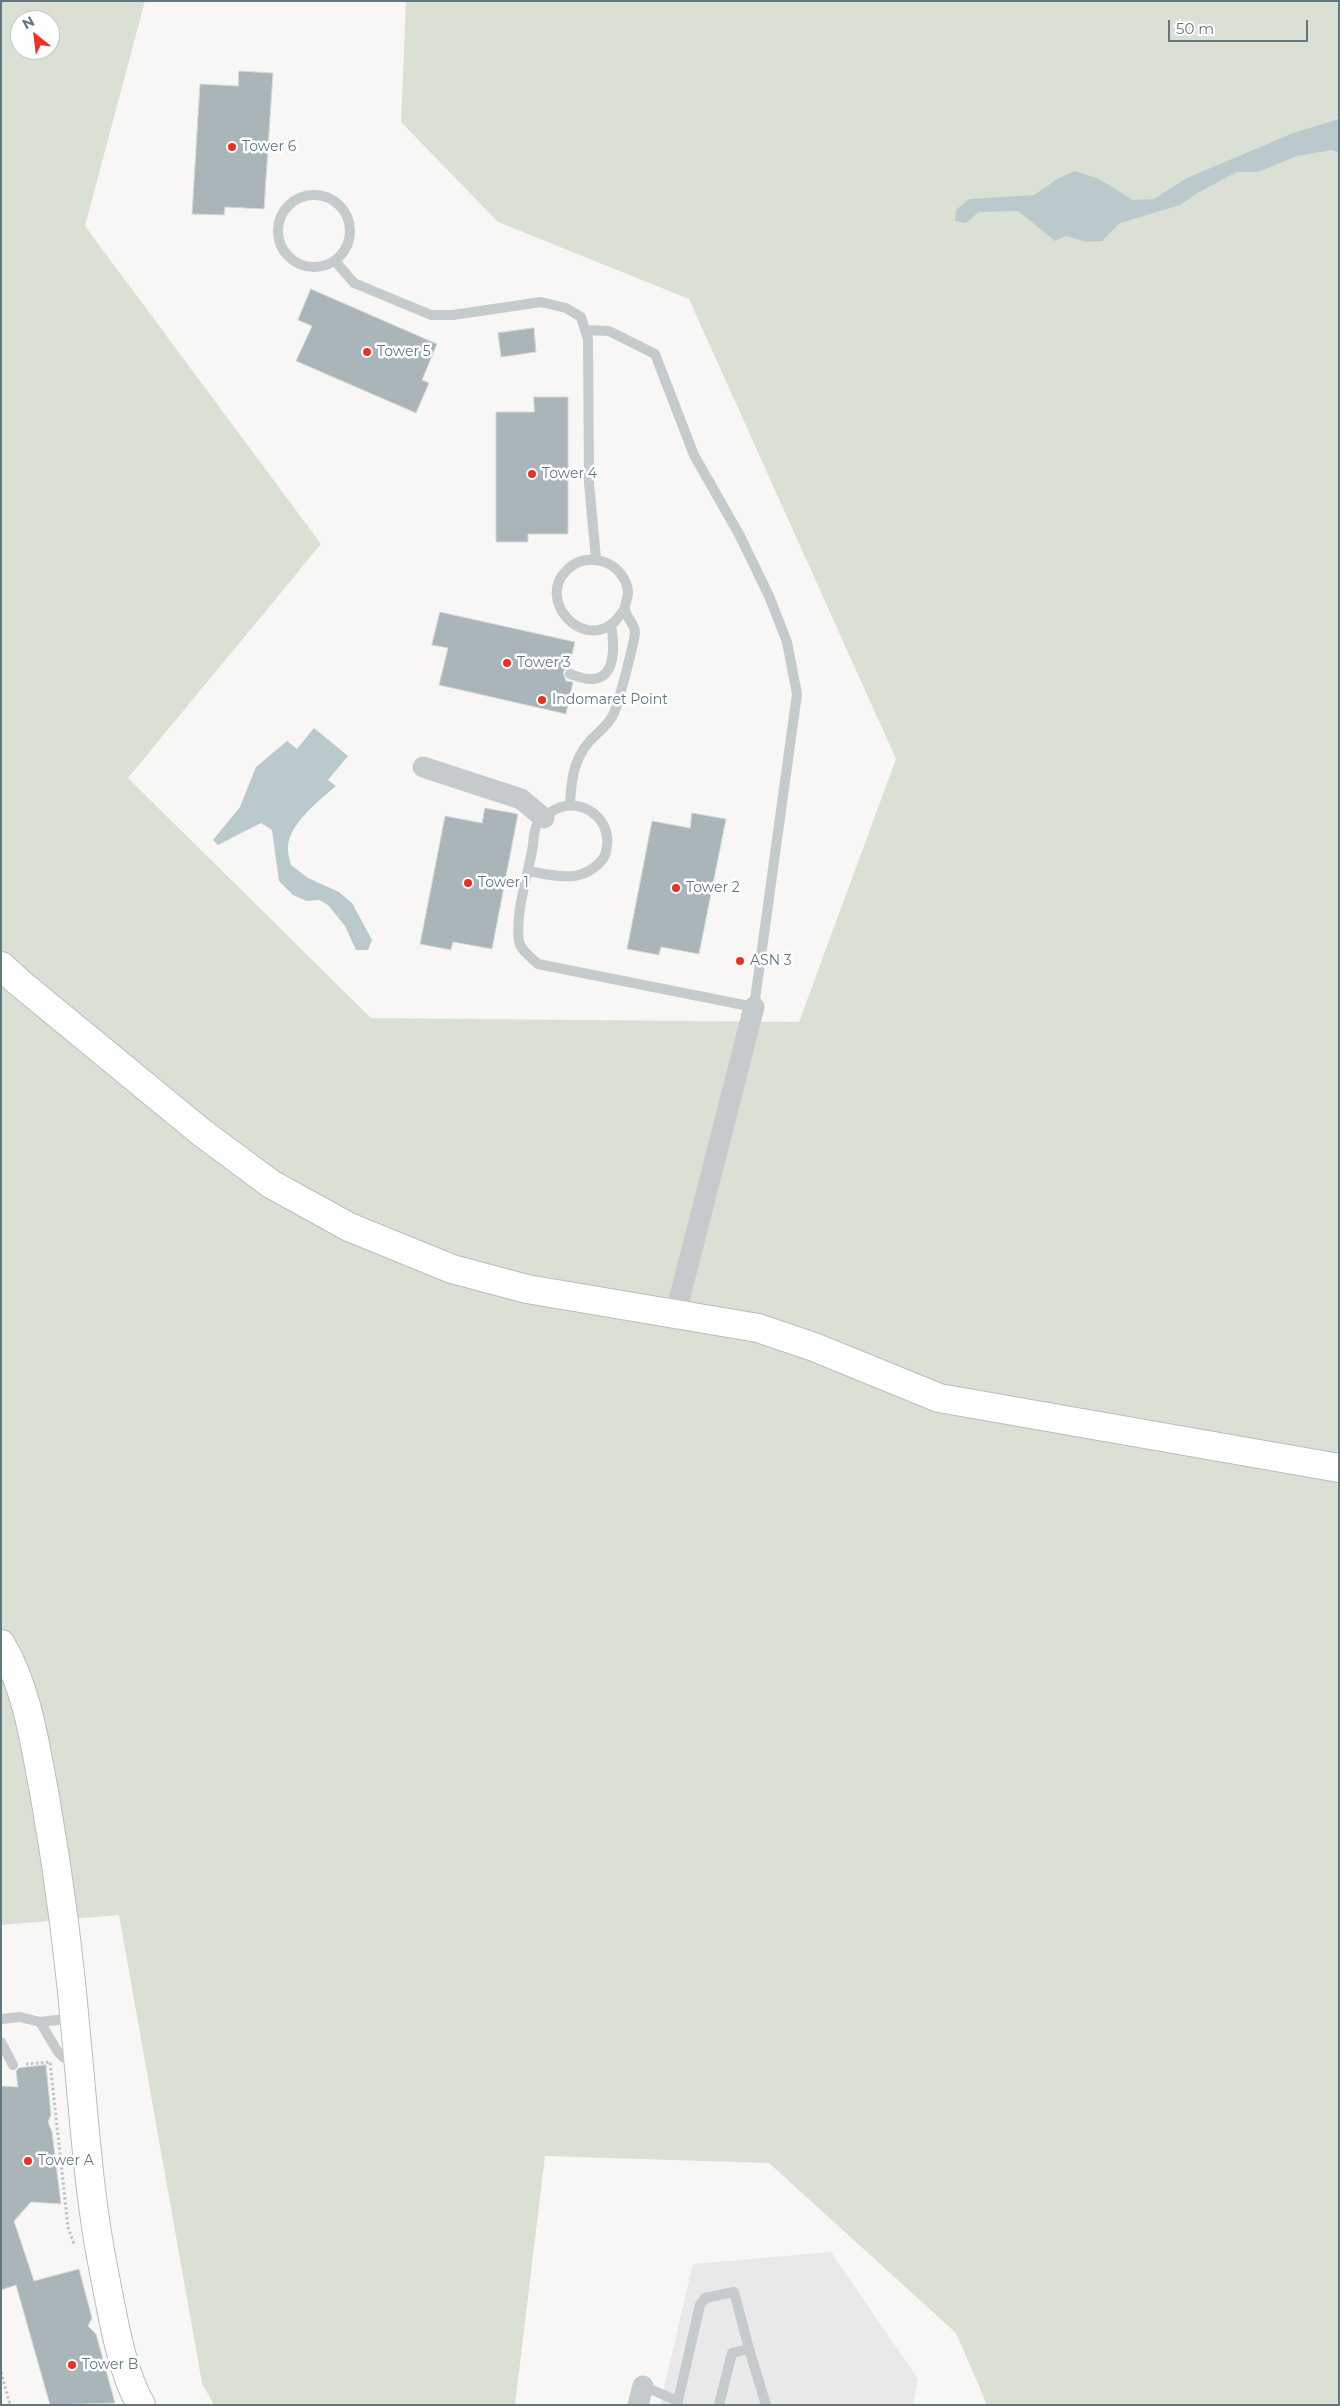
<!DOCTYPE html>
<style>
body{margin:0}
#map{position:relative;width:1340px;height:2406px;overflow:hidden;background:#f8f7f5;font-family:Montserrat,sans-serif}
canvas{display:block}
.frame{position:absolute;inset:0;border:2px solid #617881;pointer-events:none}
.north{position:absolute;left:10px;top:10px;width:50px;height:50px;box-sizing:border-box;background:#fff;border:1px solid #c0c9cd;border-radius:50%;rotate:331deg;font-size:14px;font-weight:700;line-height:20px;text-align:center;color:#617881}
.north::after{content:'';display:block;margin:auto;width:18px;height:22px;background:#eb3121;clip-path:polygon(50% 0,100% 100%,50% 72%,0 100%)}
.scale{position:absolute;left:1168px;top:20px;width:140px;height:22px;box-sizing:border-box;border:2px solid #617881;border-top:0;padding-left:6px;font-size:15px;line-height:18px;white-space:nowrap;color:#617881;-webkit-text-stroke:4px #fff;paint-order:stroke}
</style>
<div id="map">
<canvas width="1340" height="2406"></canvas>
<div class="frame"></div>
<div class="north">N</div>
<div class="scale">50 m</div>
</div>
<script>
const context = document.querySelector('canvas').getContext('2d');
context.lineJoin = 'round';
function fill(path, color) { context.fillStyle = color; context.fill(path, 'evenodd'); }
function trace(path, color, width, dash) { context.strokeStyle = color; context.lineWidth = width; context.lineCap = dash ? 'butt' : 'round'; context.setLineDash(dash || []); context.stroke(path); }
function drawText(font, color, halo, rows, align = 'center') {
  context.font = font + ' Montserrat,sans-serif'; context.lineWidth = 5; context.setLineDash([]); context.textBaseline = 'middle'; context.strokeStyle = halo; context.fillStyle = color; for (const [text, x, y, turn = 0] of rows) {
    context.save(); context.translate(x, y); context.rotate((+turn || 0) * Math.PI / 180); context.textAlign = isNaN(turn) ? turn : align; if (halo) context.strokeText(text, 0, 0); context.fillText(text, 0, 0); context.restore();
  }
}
fill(new Path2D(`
 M831,2252L918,2379L913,2405H660L693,2264Z`), '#e8e9e8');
fill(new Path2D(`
 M1,1H145L85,226L321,544L128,778L371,1018L799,1022L896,759L689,299L498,222L401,122L406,1H1339V2405H987L956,2333L769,2163L545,2156L515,2405H214L202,2383L119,1915L1,1925ZM20,20H50V50H20Z`), '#dbe0d5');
fill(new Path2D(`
 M1339,119V153L1332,150L1297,156L1258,172H1237L1199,192L1180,205L1120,223L1102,241L1086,242L1066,236L1055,241L1018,211L979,212L966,223L955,221L956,210L969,199L1034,195L1059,178L1075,171L1099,179L1133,200L1154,199L1187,178L1293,133Z
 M314,728L348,756L328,780L336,786C320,800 286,826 288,850C288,855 290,860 291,865L308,878L339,892L352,903L372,940L368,950H356L345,926L328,905L319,900L307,901L293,895L279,881L272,830L261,823L218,845L213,840L240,807L256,767L287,741L297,749Z`), '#bacacc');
const building = new Path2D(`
 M239,71L273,73L264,209L225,207L224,215L192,214L200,84L238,86Z
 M311,289L437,344L422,380L429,383L416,413L296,361L312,326L298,320Z
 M534,328L536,352L501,357L498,333Z
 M534,397H568V534H528V542H496V412H534Z
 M440,612L575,642L569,667L563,672L566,681L573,682L566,714L439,685L448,648L432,645Z
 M485,808L518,814L492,949L453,942L451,950L420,944L445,816L482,823Z
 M692,813L726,819L699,954L661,947L659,955L627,949L652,821L690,828Z
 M46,2065L51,2115L48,2122L52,2132L61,2204L31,2202L14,2221L34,2281L79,2269L92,2318L88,2326L96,2334L115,2403L50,2405L16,2285L1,2290V2086L18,2087L16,2071L19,2068Z`);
fill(building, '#a9b5b8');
trace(building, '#d9d9d7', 1);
const secondary = new Path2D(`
 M1,966L21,984L201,1132L271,1184L349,1227L452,1269L527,1289L758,1328L814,1347L939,1398L1339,1468
 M1,1644C28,1690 35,1745 45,1797C60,1882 71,1970 78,2056C85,2130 90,2205 105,2277C113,2317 121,2370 141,2405`);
trace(secondary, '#b7bec1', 30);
trace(new Path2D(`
 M26,2064L50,2062L68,2227L74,2244
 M1,2372L10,2405`), '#c1c3c5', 3, [2.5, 2.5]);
trace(new Path2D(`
 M278 231a36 36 0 1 1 72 0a36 36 0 1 1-72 0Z
 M335,261L354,283L431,315H453L541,302L566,308L581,317L588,339L589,483L596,559
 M570,674C576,676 583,679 590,679C618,681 614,641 611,624
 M570,805C571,783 573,760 589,742C598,732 609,725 614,713C618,705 635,640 635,632C635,624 625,617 625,608C625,603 628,598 628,593C628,580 617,566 604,562C591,557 576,560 566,571C538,599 579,648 612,624C617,620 621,614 624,610
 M528,871C556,876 582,884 602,860C606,856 606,852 607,846C611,816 577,794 551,812C547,814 539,821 537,825C533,831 534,843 532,851C527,877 515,915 519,941C520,950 532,958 538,964L754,1007L797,694L787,642L769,596L740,536L694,455L655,354L609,331L585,330
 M1,2019L20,2017L40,2022L74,2018
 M40,2022L58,2052L64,2058H78
 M1,2042L13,2065
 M643,2386L678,2401
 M677,2405L700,2305L705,2298L734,2292L749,2349
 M719,2405L732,2353L749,2349L766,2405`), '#c5cacc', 10);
trace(new Path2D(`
 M423,767L521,799L544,818
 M676,1312L754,1007
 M638,2405L643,2386`), '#c5cacc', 21);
trace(secondary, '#fff', 28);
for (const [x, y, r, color] of [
 [232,147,5,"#eb3121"],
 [367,352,5,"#eb3121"],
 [532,474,5,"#eb3121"],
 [507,663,5,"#eb3121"],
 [542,700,5,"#eb3121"],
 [468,883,5,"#eb3121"],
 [676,888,5,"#eb3121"],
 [740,961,5,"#eb3121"],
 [28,2161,5,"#eb3121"],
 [72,2365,5,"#eb3121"]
]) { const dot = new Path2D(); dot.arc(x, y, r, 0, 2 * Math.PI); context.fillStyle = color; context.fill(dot); trace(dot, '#fff', 2); }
drawText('14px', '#617881', '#fff', [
 ["Tower 6",242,147],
 ["Tower 5",377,352],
 ["Tower 4",542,474],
 ["Tower 3",517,663],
 ["Indomaret Point",552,700],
 ["Tower 1",478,883],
 ["Tower 2",686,888],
 ["ASN 3",750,961],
 ["Tower A",38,2161],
 ["Tower B",82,2365]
], 'left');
</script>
